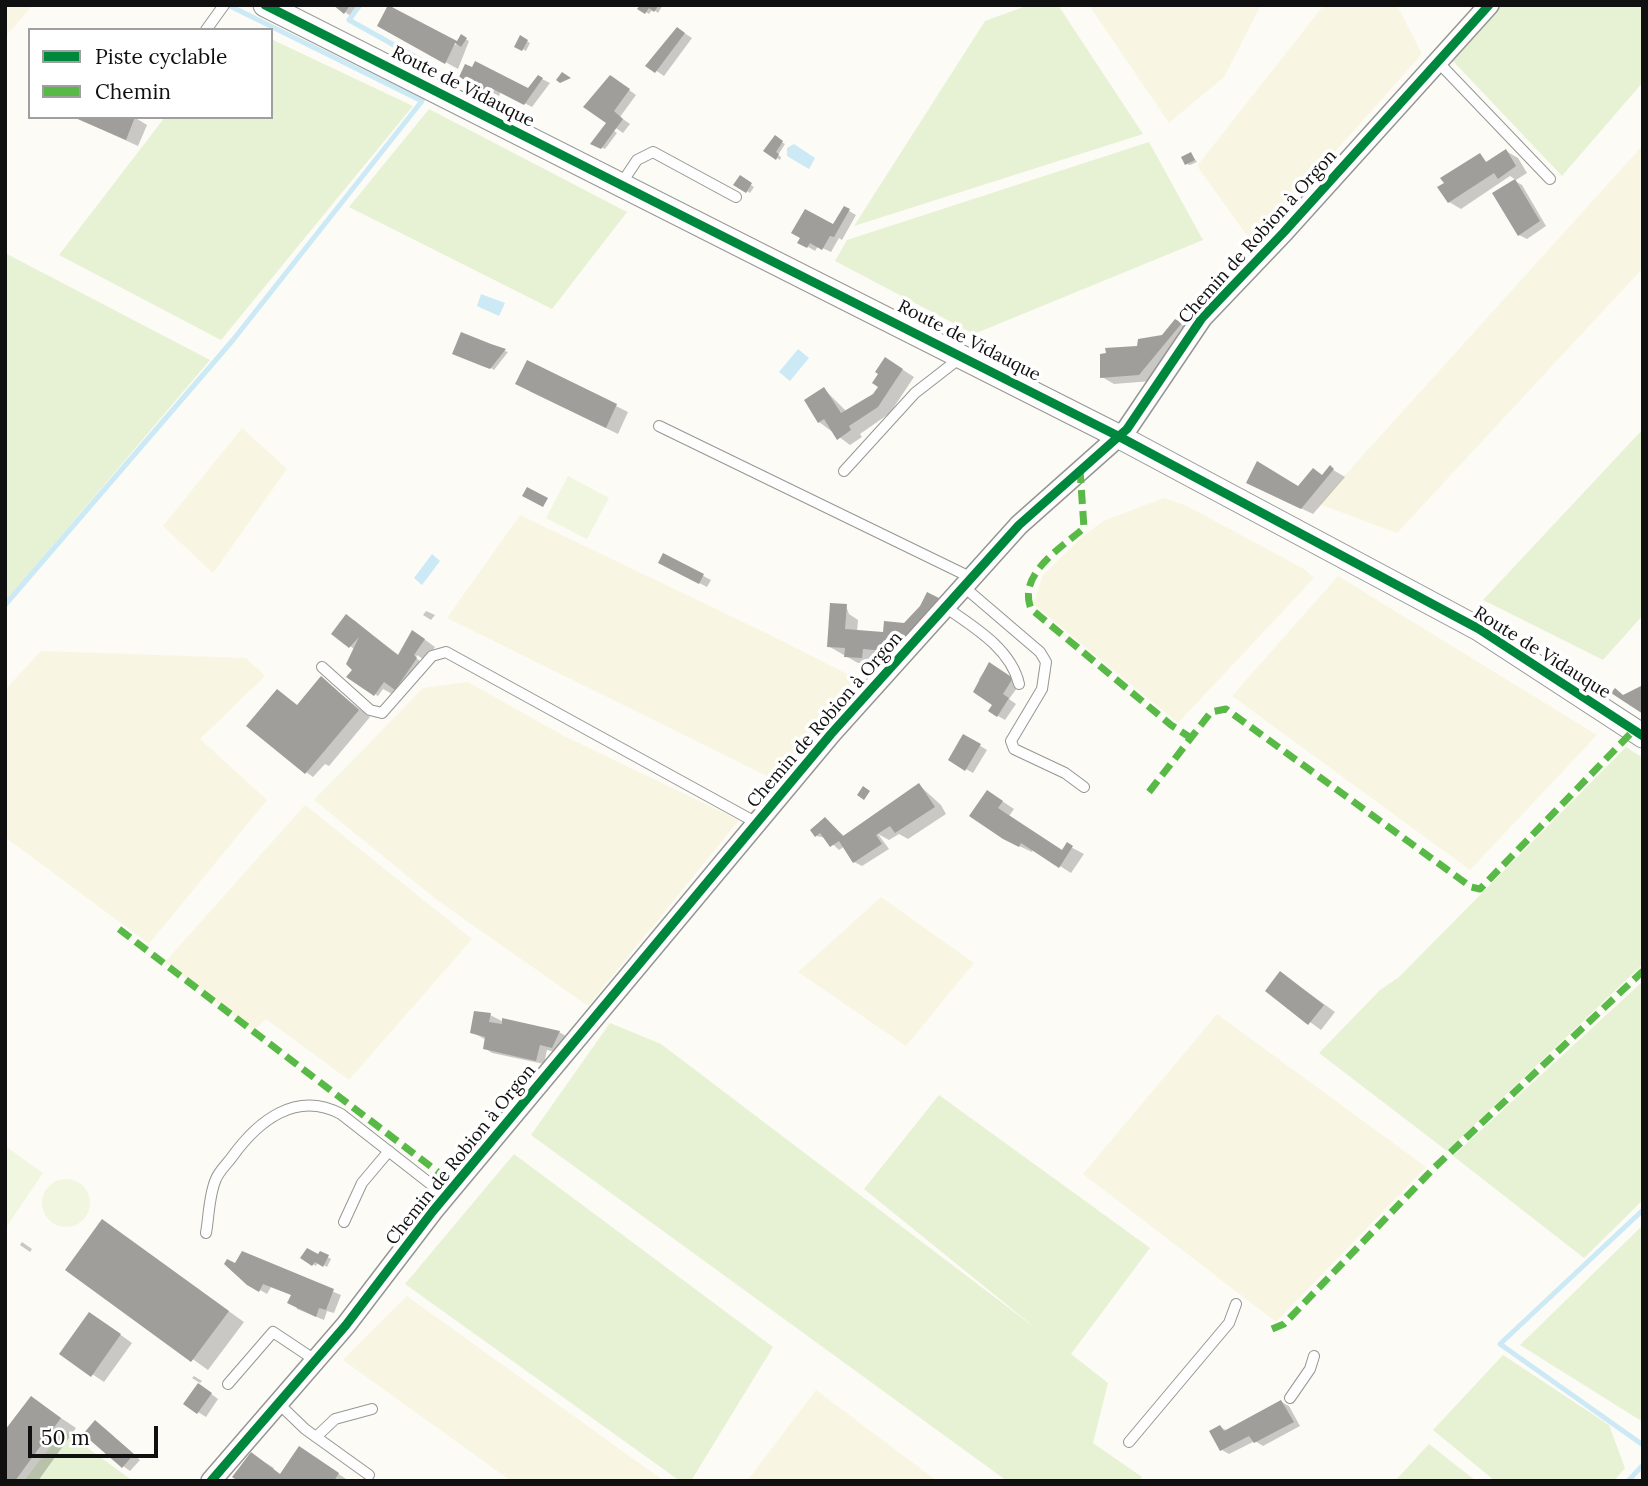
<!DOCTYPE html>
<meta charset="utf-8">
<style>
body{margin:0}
#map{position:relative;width:1648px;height:1486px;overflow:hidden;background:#fcfbf5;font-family:Lora,serif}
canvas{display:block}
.frame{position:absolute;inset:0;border:7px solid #101010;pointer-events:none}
.legend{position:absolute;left:28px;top:28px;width:245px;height:91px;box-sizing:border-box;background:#fff;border:2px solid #9f9f9f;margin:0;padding:9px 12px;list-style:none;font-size:21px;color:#101010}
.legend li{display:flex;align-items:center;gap:14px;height:35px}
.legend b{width:35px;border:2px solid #9f9f9f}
.scale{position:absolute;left:28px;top:1426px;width:130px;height:32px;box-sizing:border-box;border:4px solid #101010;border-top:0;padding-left:9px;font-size:21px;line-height:24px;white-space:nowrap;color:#101010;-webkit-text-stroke:5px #fff;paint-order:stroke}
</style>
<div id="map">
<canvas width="1648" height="1486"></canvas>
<div class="frame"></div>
<ul class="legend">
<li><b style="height:9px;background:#00873e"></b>Piste cyclable</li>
<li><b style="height:9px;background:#58b947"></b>Chemin</li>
</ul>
<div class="scale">50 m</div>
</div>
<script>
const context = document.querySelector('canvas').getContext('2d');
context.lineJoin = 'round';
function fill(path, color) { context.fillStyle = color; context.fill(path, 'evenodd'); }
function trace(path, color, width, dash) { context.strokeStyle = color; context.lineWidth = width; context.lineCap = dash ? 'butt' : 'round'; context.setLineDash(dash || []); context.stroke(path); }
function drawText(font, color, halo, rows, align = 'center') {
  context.font = font + ' Lora,serif'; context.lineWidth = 7; context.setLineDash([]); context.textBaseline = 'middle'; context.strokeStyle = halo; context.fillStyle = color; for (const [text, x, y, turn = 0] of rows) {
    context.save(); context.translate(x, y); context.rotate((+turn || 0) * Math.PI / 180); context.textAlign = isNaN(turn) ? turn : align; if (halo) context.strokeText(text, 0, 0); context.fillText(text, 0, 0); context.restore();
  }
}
fill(new Path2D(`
 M5,5H33L5,37Z
 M1089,5H1261L1224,77L1169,123Z
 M1324,5H1397L1422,54L1253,244L1197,166Z
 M1643,145V268L1397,533L1319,504Z
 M242,428L287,469L213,573L163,526Z
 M1164,498L1187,506L1304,569L1314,578L1178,723L1033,604L1043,575L1081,538L1103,521Z
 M520,515L766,633L865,683L769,777L447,618Z
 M1338,576L1597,735L1470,870L1232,696Z
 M41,651L246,658L265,676L200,739L267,800L149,944L5,837V690Z
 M468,682L564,736L739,820L588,1006L437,900L314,800L423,688Z
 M305,805L472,939L349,1080L266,1019L253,1031L165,962Z
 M881,897L974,963L906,1046L798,972Z
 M1217,1014L1426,1167L1276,1322L1083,1174Z
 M407,1296L664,1481H511L343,1360Z
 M816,1390L937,1481H747Z`), '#f8f6e2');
fill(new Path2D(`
 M1029,5H1058L1143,134L854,226L985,21Z
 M1500,5H1643V82L1562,176L1452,60Z
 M271,39L413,106L221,340L59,255L165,117H271Z
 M429,109L627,212L552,309L349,207Z
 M1149,142L1203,240L974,334L835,261L847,240Z
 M5,253L210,360L5,602Z
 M1643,429V615L1603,660L1483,600Z
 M1626,747L1643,758V964L1447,1151L1319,1053L1380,990L1399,977Z
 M1643,981V1200L1584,1258L1453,1156Z
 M610,1023L661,1044L1038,1330L864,1189L939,1095L1150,1248L1071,1354L1108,1383L1093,1443L1142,1477L1139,1481H1007L531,1135Z
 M514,1154L773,1347L691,1481H680L405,1284Z
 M1643,1225V1422L1520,1345Z
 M1503,1355L1609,1425L1625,1468L1614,1481H1495L1433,1430Z
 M63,1430L133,1481H24Z
 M1429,1444L1476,1481H1395Z`), '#e7f2d5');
fill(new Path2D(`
 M568,476L609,498L587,539L546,518Z
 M5,1146L43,1173L5,1229Z
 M42 1203a24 24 0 1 1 48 0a24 24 0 1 1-48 0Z`), '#f0f6df');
fill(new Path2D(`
 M794,144L815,158L809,169L787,156V148Z
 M481,294L505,303L499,316L477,306Z
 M798,349L809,358L790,381L779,372Z
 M432,554L440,561L422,585L414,578Z`), '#cce9f6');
fill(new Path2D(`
 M335,5H361L352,17Z
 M642,5H663L658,13L653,9L649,14L640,8Z
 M390,6L456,45L461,37L469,41L458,69L380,26Z
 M678,29L692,38L664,76L648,65Z
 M521,38L530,43L526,51L517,46Z
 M461,76L528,91L538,77L550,83L532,107L501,91L499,96Z
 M618,82L636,95L620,117L630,124L623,133L586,107Z
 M74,117H115L122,120L123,117H134L147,125L138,146Z
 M610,128L617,133L605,149L593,143Z
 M775,138L785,144L778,155L781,157L780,160L766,151Z
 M1506,151L1518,158L1527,173L1516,180L1510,176L1461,209L1449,202L1480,155L1487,163Z
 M1191,154L1197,162L1190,165L1187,164Z
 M740,178L754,187L750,193L736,184Z
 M1515,181L1522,185L1546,226L1527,239L1519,235Z
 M844,208L856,215L842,240L839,238L831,252L818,246L815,251L800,242L834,227Z
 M1176,321L1192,331L1152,381L1114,384L1102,377L1138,348L1163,337Z
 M490,346L508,352L494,370L491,368Z
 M528,362L628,412L618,434L529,391Z
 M897,366L914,377L890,413L860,434L862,437L850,445L819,422L824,389L847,412L875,395L880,387V374Z
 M1330,468L1345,477L1313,514L1248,483L1299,488L1324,476Z
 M664,555L711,580L707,587L668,567Z
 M846,606L849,614L858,620L857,632L885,633L905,625L908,658L874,655V664L858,663L828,646Z
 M426,611L435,615L431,620L423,615Z
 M354,620L371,634L370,636L400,656L424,639L435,647L426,661L417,655L416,658L424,664L403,693L396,688L392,694L383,689L378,696L349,677L355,670L357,651L333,634Z
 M989,664L1020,684L1009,699L1016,704L1005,720L998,716L979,679Z
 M321,679L370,717L329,766L325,764L313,777L306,772L278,691L298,706Z
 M964,736L987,750L973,773L950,760Z
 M919,785L941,805L946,814L908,839L899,834L889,840L878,834L889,849L862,866L854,862L845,846L839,850L826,838L816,836L826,819L845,837Z
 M999,799L1014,809L1009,816L1063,851L1067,845L1084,854L1071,873L1033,849L1032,852L1017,845L972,816Z
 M1281,973L1335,1012L1321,1030L1267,991Z
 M490,1015L504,1022L559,1032L571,1039L564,1054L547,1050L544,1064L492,1053L485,1048L486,1040L472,1032Z
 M103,1222L244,1322L208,1370L67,1270Z
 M22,1242L32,1249L30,1252L20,1245Z
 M242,1253L341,1295L334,1313L327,1311L324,1320L297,1309L293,1295L271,1287L267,1294L260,1290L232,1271Z
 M321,1253L331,1259L327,1267L318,1262L316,1266L303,1258L319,1257Z
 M101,1321L132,1343L104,1382L62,1354Z
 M194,1376L202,1381L200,1383L192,1378Z
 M206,1390L218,1399L206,1417L198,1412Z
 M31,1398L76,1428L38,1481H5Z
 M1281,1402L1289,1406L1300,1426L1263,1446L1255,1441L1229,1454L1222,1450L1220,1427L1228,1431Z
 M103,1427L140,1460L130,1471L123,1466Z
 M252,1454L274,1468L273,1470L281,1476L311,1455L349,1481H241Z`), '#0003');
trace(new Path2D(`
 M228,5L422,101
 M360,5L349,20L430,65L427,80
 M5,605L233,340L422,101L424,93
 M1643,1210L1500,1344L1643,1445
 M1628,1481L1643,1465`), '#cce9f6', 5);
fill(new Path2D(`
 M333,5H350L344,14Z
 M388,5L457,41L461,34L467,38L461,47L455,43L445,64L377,26Z
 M640,5H659L654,12L649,8L645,14L637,9Z
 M677,27L685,33L655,73L645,66Z
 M520,35L528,40L522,51L514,47Z
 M475,61L528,88L538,75L543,78L524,105L493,89L490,93L459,77L465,64L472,67Z
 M562,72L571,78L560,83L556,80Z
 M610,75L630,89L614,111L623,119L601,149L590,144L606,123L583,107Z
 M73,117L121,118L135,117L126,140Z
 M775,135L783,141L776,152L779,154L776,160L763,151Z
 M1506,149L1516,166L1498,179L1494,173L1448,203L1437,187L1444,183L1440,178L1480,153L1486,162Z
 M1191,152L1195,160L1185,165L1181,157Z
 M740,175L752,183L746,193L733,185Z
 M1515,179L1540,221L1518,236L1492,193Z
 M844,206L850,209L834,237L830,236L822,250L810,243L807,248L797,243L800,238L791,233L805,209L833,224Z
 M1175,319L1182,323L1139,375L1100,378V354L1106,353L1105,348L1137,346L1138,339L1162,335Z
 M461,332L491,344L506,349L490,369L482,366L452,354Z
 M885,357L903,369L878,407L849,426L851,430L837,440L824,419L818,423L804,400L824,387L841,413L873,394L878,387L872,383L878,374L875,372Z
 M527,360L617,404L606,428L515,384Z
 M1257,461L1298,486L1313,468L1322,475L1330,465L1334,469L1301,509L1246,483Z
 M527,487L548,498L543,507L522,496Z
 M663,553L704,574L699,584L658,563Z
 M927,592L939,598L943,595L896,652L863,649L862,658L844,657L845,648L827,647L830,603L847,604L845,629L883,632L884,621L904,623L920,606Z
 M346,614L398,655L412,630L425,639L414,655L417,658L395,690L384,682L374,696L346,677L352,670L346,664L359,637L349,648L331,634Z
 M989,662L1013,678L1003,694L1009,698L997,717L988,711L992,705L973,692Z
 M321,676L359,710L305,774L246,726L277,689L297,705Z
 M1643,685V714L1611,693L1615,688L1623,695Z
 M963,734L981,744L965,771L948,760Z
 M919,783L935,807L895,833L890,826L876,835L882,844L853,863L839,841L830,847L820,833L815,837L810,830L825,817L843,836Z
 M863,786L870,791L864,800L857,795Z
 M987,790L1003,801L998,808L1062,850L1067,842L1073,846L1059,868L1021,843L1019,847L1003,839L969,816Z
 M1280,971L1324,1005L1308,1025L1265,991Z
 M474,1011L491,1013L489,1022L502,1024V1018L560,1031L552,1048L540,1045L536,1061L483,1049L485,1037L470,1033Z
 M102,1219L229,1311L191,1362L65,1270Z
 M307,1248L318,1254L320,1251L329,1255L323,1267L315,1262L312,1266L300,1258Z
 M242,1251L334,1289L326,1310L319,1308L316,1317L287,1303L291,1295L263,1284L259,1292L247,1285L224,1264L227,1259L235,1263Z
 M89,1312L121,1334L91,1377L59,1354Z
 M198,1383L212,1393L197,1414L183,1404Z
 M31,1396L61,1418L15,1481H5V1430Z
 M1281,1400L1294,1422L1254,1443L1249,1436L1220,1451L1209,1431L1220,1425L1224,1431Z
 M95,1420L134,1454L122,1468L83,1434Z
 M299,1446L339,1473L334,1481H238L232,1477L251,1452L280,1474Z`), '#a09e9a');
const service = new Path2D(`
 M206,30L224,5
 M1438,62L1550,179
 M621,184L637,160L653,152L736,197
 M659,426L972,578
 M844,471L915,393L960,358
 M964,587L1040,652L1046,662L1042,689L1011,741L1014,749L1065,773L1084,787
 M945,607C974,627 1011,649 1019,684
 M322,667L370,710L382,713L432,656L446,652L757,823
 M344,1222L362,1183L389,1151
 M206,1233C209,1216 209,1194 216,1179C219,1171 227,1164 232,1157C258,1121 296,1090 341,1114L446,1196
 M228,1384L273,1332L315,1360
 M1290,1398L1310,1369L1314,1356
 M278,1403L305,1429L369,1475
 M316,1437L335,1419L372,1409
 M1129,1442L1229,1323L1236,1304`);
const minor = new Path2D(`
 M211,1481L346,1325L433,1211L831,734L1019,525L1127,429L1202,318L1284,232L1489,5`);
const tertiary = new Path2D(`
 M265,5L1118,436L1479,629L1643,736`);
trace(service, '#969693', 12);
trace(minor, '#969693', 22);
trace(tertiary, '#969693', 25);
trace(service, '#fffefe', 10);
trace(minor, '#fffefe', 19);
trace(tertiary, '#fffefe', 23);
trace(new Path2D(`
 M1080,469L1084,528C1061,548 1017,574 1031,609L1171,725L1191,738
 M1149,792L1211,712L1226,709L1471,887L1480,889L1634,730
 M119,929L455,1185
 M1272,1329L1284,1324L1435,1167L1643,971`), '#58b947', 7, [14, 7]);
trace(new Path2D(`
 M265,5L1118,436L1479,629L1643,736
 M211,1481L346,1325L433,1211L831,734L1019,525L1127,429L1202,318L1284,232L1489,5`), '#00873e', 9);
drawText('18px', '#101010', '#fff', [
 ["Route de Vidauque",463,87,27],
 ["Chemin de Robion à Orgon",1258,237,-48],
 ["Route de Vidauque",969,341,27],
 ["Route de Vidauque",1542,653,32],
 ["Chemin de Robion à Orgon",825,720,-49],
 ["Chemin de Robion à Orgon",461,1155,-51]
]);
</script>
